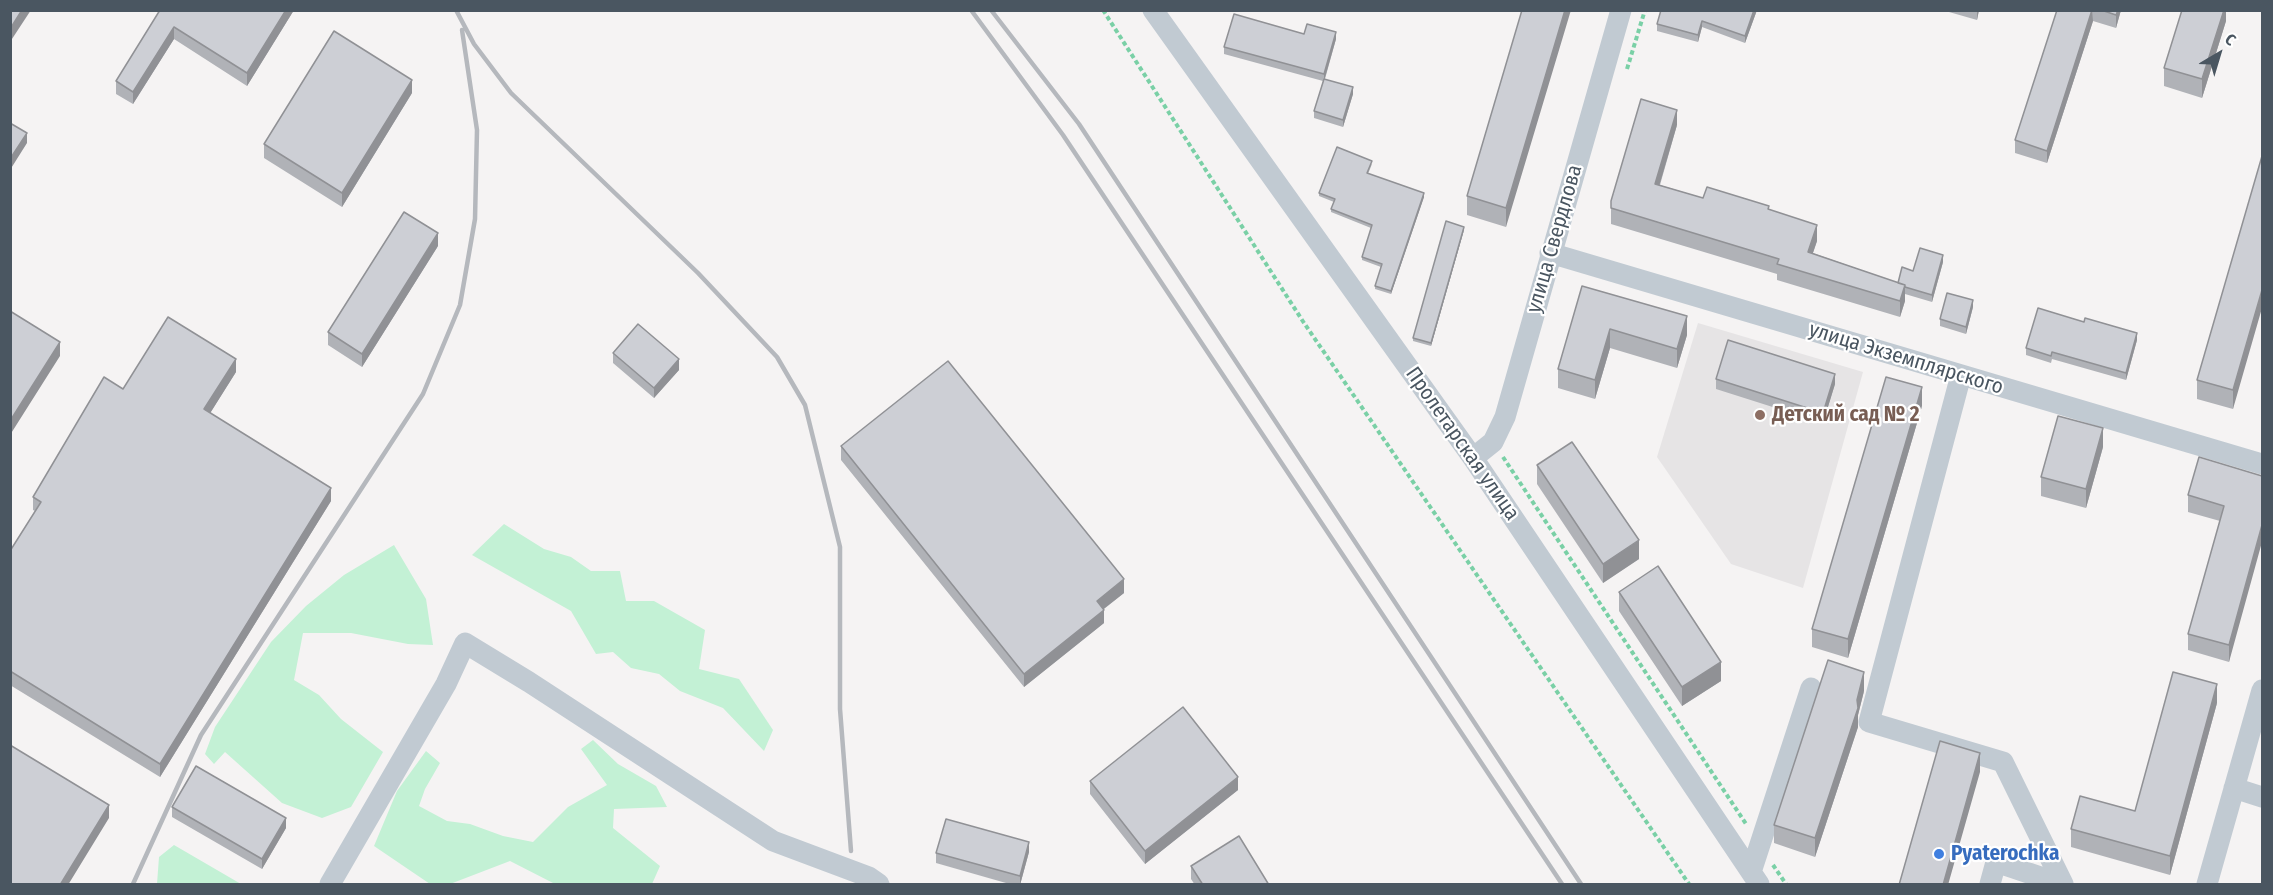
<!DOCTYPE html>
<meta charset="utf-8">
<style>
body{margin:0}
#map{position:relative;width:2273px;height:895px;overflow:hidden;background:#f5f3f3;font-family:"Fira Sans Condensed",sans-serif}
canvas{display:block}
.frame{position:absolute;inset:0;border:12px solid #4a5661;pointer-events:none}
.north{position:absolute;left:2189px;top:24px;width:60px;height:60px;-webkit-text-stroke:4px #fff;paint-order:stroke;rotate:38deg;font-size:16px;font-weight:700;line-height:24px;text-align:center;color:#4a5661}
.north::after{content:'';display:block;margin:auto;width:21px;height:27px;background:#4a5661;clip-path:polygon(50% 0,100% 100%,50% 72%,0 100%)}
</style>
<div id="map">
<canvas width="2273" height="895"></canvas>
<div class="frame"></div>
<div class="north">С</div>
</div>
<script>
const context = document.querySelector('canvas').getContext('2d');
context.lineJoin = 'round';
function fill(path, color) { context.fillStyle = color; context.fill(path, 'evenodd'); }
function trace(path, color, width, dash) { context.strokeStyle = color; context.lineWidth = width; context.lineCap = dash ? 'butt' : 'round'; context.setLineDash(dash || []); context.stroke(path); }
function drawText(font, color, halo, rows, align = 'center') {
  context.font = font + ' "Fira Sans Condensed",sans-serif'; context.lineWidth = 4.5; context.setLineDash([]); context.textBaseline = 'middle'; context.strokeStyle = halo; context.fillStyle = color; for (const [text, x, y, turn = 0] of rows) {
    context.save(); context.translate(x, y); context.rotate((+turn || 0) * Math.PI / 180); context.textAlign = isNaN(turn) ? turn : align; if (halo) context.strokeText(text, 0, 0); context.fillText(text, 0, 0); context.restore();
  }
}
fill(new Path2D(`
 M1698,323L1863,372L1803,588L1731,564L1657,457Z`), '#e6e4e5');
fill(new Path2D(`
 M504,524L544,549L571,557L591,571H620L626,601H654L705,630L699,669L739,679L773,730L764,751L723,708L680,691L659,674L631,668L613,652L596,654L571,611L472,555Z
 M394,545L426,599L433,645L408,644L351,633H303L294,680L319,695L341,719L383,752L351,807L322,818L282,803L225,752L214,764L205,754L215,727L271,642L306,606L344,575Z
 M593,740L618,764L656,786L667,807L614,809L613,828L660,866L652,884H555L510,861L450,884H430L374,846L397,791L426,751L440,763L425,789L419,806L447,821L470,824L503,836L533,842L568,807L607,785L581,749Z
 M174,845L241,884H157L159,857Z`), '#c3f1d5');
trace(new Path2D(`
 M1103,10L1304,323L1689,884
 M1627,69L1645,10
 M1503,457L1746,824
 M1773,865L1786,884`), '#7ad0a6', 4, [4.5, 3]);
trace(new Path2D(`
 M1153,10L1473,458L1759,884
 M1550,253L2262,464
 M1961,375L1869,722L2003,762L2063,884
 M1473,458L1493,442L1505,417L1621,10
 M2234,788L2262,797
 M1751,872L1811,688
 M330,884L446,684L465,643L529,682L773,841L869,877L879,884
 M1990,884L1996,862L2061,884
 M2207,884L2262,690`), '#c1cad2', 21);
trace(new Path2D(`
 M456,10L474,44L511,93L698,273L777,357L805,405L840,547V709L851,851
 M971,10L1063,135L1562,884
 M991,10L1079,124L1581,884
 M133,884L201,735L423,394L460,305L475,219L477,130L462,30`), '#b5b8bd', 4.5);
fill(new Path2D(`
 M160,10H294L247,86L174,39L133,104L116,94V81Z
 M1522,10L1506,227L1467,215V196Z
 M1757,10L1745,43L1702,27L1698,42L1657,31V24Z
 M1949,10H1979L1977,20L1949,12Z
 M2057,10H2121L2116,28L2093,21L2047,163L2015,153V140Z
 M2226,10V21L2202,98L2164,86V68Z
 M1336,39L1325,79L1353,94L1343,127L1314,118V111L1323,81L1224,54V47Z
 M412,93L342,207L264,158V144Z
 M1677,125L1660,185L1703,198L1769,210L1817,241L1813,253L1898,283L1913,271L1943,262L1932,302L1905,294V301L1900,317L1777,280V274L1611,224V201Z
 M2262,156L2233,409L2197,399V380Z
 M1372,164L1368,174L1424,197L1391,294L1375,289V286L1381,267L1362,260V257L1371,228L1331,212V209L1334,202L1319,196V193Z
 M1464,230L1431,346L1413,341V338Z
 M438,246L362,367L328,345V332Z
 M1582,286L1687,335L1677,368L1610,348L1595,399L1558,388V369Z
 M1973,307L1966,334L1940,326V319Z
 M2137,340L2126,380L2052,359L2051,363L2026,355V348Z
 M613,353L679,370L654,398L613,363Z
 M236,372L210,413L331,501L160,777L10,685V551L35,511L33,510V497L123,389Z
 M1716,379L1835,384L1823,423L1716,389Z
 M1922,406L1848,658L1812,647V629Z
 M841,446L1124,593L1104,609V623L1024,687L841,460Z
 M2103,447L2086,508L2041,496V477Z
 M1537,465L1639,559L1603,583L1537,484Z
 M2262,476L2229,662L2188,650V634L2220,521L2188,512V495Z
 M1619,592L1721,681L1682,706L1619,611Z
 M1864,691L1858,715V727L1815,857L1774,843V825Z
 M2217,703L2170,875L2071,847V829L2135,811Z
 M1090,781L1238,790L1145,864L1090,794Z
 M172,807L286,828L262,869L172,817Z
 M1029,852L1020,885H1013L936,863V853Z
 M1191,866L1269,885H1195L1191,879Z`), '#b0b2b7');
fill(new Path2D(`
 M22,10H31L10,42V29Z
 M286,10H294L247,86V73Z
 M1565,10H1571L1506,227V208Z
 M1754,10H1757L1745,43V36Z
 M1977,10H1979L1977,20Z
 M2092,10L2093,21L2047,163V151Z
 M2118,10H2121L2116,28V15Z
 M2224,10H2226V21L2202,98V79Z
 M1702,21V27L1698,42V35Z
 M174,27V39L133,104V92Z
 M1336,32V39L1324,81V74Z
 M412,80V93L342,207V193Z
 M1353,87V94L1343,127V120Z
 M1677,110V125L1655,200V184Z
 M27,133V143L10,170V159Z
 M1424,193V197L1391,294V291Z
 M1817,225V241L1808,267V252Z
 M1464,227V230L1431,346V343Z
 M438,233V246L362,367V354Z
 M1943,255V262L1932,302V295Z
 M1905,285V301L1900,317V301Z
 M2262,290V308L2233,409V390Z
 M1973,300V307L1966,334V327Z
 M1687,316V335L1677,368V349Z
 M1610,329V348L1595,399V380Z
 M2137,333V340L2126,380V373Z
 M60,342V356L10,435V421Z
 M236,359V372L204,423V409Z
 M679,359V370L654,398V388Z
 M1835,374V384L1823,423V413Z
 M1922,387V406L1848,658V639Z
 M2103,428V447L2086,508V489Z
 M331,488V501L160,777V764Z
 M2262,525V542L2229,662V645Z
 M1639,540V559L1603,583V564Z
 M1124,579V593L1097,614V601Z
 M1104,610V623L1024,687V674Z
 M1721,662V681L1682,706V687Z
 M1864,672V691L1858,715V727L1815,857V838L1857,700Z
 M2217,684V703L2170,875V856Z
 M1980,753V772L1948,885H1943Z
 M1238,777V790L1145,864V851Z
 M109,805V818L68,885H60Z
 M286,818V828L262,869V859Z
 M1029,842V852L1020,885V876Z`), '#909195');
const building = new Path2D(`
 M10,10H22L10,29Z
 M160,10H286L247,73L174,27L133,92L116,81Z
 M1522,10H1565L1506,208L1467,196Z
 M1661,10H1754L1745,36L1702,21L1698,35L1657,24Z
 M2057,10H2092L2047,151L2015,140Z
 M2101,10H2118L2116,15Z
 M2182,10H2224L2202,79L2164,68Z
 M1234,14L1304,34L1307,24L1336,32L1324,74L1224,47Z
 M334,31L412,80L342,193L264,144Z
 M1324,79L1353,87L1343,120L1314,111Z
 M1641,99L1677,110L1655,184L1703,198L1707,187L1769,206L1768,209L1817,225L1808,252L1905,285L1900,301L1777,264L1779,259L1611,208V201Z
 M10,123L27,133L10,159Z
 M1337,147L1372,161L1367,173L1424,193L1391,291L1375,286L1382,264L1362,257L1372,225L1331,209L1335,199L1319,193Z
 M2262,156V290L2233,390L2197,380Z
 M404,212L438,233L362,354L328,332Z
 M1446,221L1464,227L1431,343L1413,338Z
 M1920,248L1943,255L1932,295L1905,287V285L1898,283L1902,267L1913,271Z
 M1582,286L1687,316L1677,349L1610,329L1595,380L1558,369Z
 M1947,293L1973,300L1966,327L1940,319Z
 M2038,308L2084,322L2085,318L2137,333L2126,373L2052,352L2051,356L2026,348Z
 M10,311L60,342L10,421Z
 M168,317L236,359L204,409L331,488L160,764L10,671V551L41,502L33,497L104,377L123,389Z
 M638,324L679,359L654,388L613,353Z
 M1728,340L1835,374L1823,413L1716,379Z
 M948,361L1124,579L1097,601L1104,610L1024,674L841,446Z
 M1886,377L1922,387L1848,639L1812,629Z
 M2058,416L2103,428L2086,489L2041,477Z
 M1572,442L1639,540L1603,564L1537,465Z
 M2199,457L2262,476V525L2229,645L2188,634L2224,506L2188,495Z
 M1658,566L1721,662L1682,687L1619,592Z
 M1828,660L1864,672L1857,700L1858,708L1815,838L1774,825Z
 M2173,672L2217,684L2170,856L2071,829L2080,796L2135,811Z
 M1183,707L1238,777L1145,851L1090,781Z
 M1940,741L1980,753L1943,885H1899Z
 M10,745L109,805L60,885H10Z
 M196,766L286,818L262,859L172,807Z
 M946,819L1029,842L1020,876L936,853Z
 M1239,836L1269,885H1203L1191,866Z`);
fill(building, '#cdcfd5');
trace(building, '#909195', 1.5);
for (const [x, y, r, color] of [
 [1760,415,6,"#8d6e63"],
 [1939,854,6,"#3f7fe0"]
]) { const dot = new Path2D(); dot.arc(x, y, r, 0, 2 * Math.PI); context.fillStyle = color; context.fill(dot); trace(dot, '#fff', 2); }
drawText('21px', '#4a5661', '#fff', [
 ["улица Свердлова",1555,239,-74],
 ["улица Экземплярского",1906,359,17],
 ["Пролетарская улица",1462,444,55]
]);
drawText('bold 21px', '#785e54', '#fff', [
 ["Детский сад № 2",1772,415]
], 'left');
drawText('bold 21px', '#366cbe', '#fff', [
 ["Pyaterochka",1951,854]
], 'left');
</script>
